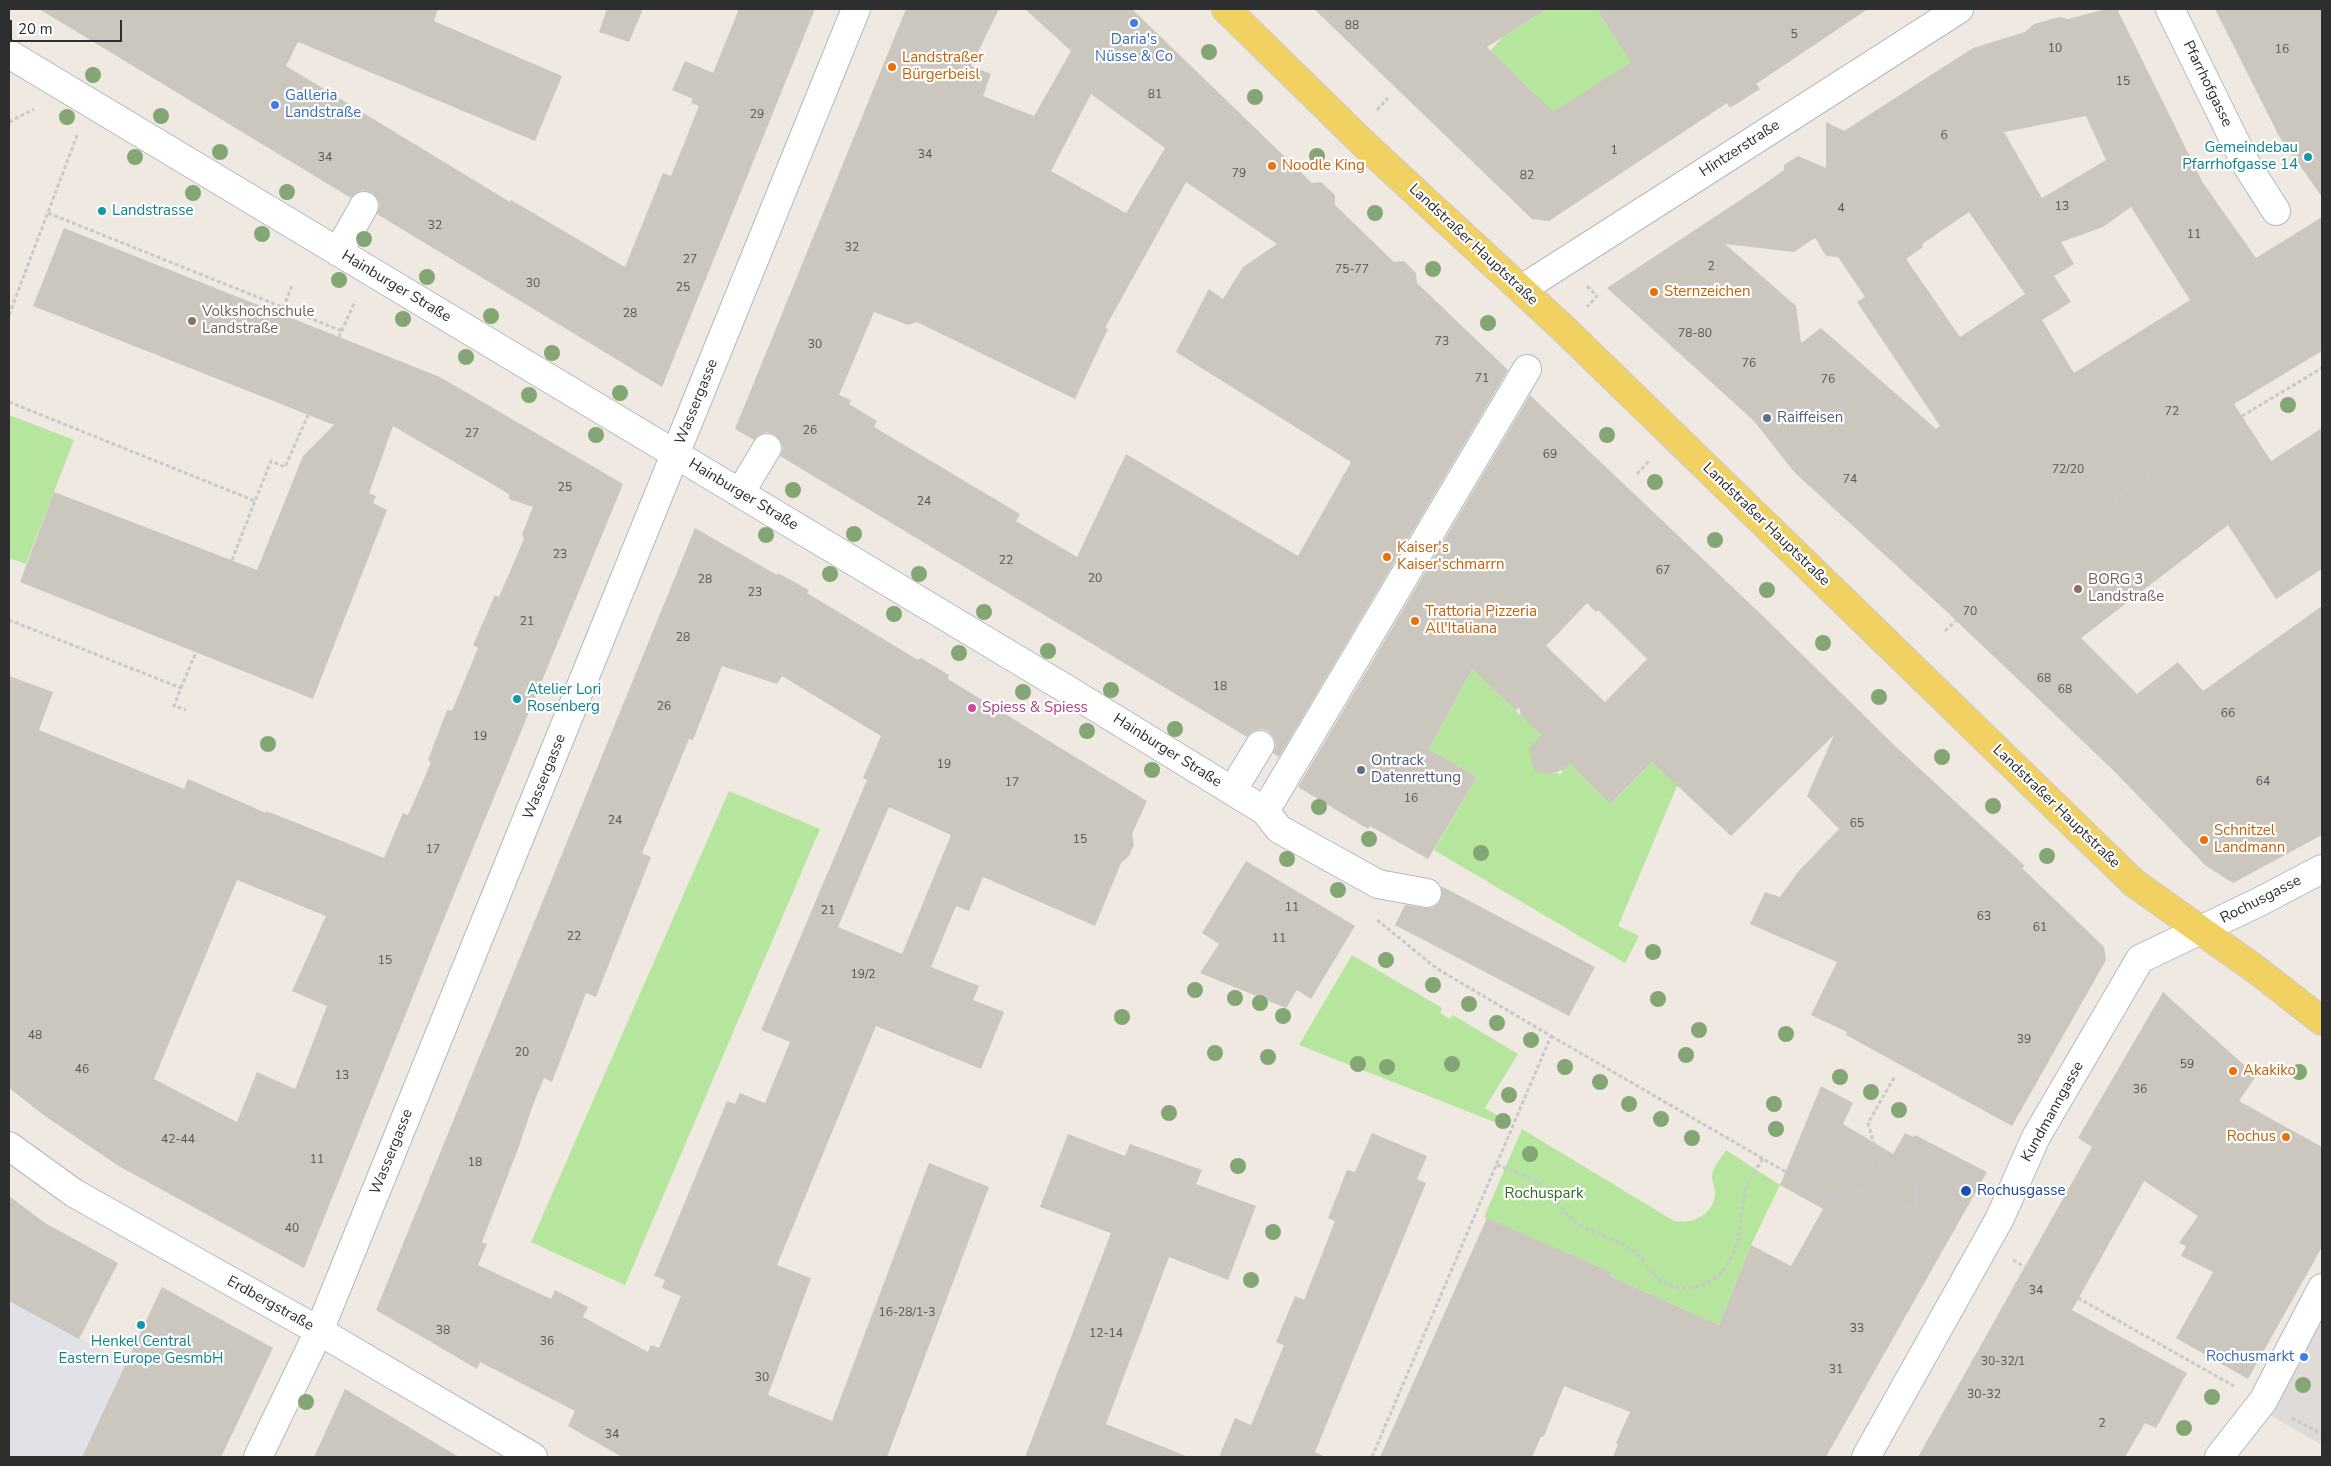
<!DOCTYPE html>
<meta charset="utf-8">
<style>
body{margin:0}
#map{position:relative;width:2331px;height:1466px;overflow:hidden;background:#efe9e1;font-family:"Nunito Sans",sans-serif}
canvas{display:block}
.frame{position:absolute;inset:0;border:10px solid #2e2e2e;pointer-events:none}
.scale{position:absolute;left:10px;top:20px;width:112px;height:22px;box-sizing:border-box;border:2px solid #2e2e2e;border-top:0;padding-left:6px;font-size:15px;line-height:18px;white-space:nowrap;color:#2e2e2e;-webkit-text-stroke:4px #fff;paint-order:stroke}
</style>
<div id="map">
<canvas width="2331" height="1466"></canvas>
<div class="frame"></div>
<div class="scale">20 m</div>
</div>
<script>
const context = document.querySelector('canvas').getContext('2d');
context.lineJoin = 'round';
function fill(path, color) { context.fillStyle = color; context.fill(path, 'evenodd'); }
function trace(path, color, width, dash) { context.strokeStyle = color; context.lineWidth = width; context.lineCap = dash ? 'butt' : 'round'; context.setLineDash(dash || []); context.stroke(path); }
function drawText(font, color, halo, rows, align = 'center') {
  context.font = font + ' "Nunito Sans",sans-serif'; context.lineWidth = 4.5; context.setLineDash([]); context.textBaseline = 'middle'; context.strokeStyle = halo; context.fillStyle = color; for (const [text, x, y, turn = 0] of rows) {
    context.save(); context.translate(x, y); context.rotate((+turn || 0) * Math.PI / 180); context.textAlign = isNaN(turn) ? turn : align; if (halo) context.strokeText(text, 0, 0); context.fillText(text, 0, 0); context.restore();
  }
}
fill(new Path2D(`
 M9,1298L236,1426L221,1457H9Z`), '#e3e1e8');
fill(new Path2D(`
 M1547,9H1596L1616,39L1626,34L1646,64L1553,126L1536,95L1514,74L1510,75L1488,53L1503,37Z
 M9,415L74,440L26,564L9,558Z
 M1472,669L1541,735L1533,767L1547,774L1556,772L1560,775L1570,763L1610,804L1704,711L1739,713L1677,786L1618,926L1639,936L1625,963L1434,850L1477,777L1429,749Z
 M729,791L820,829L625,1285L531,1242Z
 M1352,955L1442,1008L1440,1013L1450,1019L1453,1015L1518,1054L1485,1108L1500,1117L1497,1123L1299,1045Z
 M1522,1129L1674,1221C1692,1225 1714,1214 1715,1194C1716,1188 1711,1180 1712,1175C1713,1167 1722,1157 1726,1150L1780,1185L1751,1245L1719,1325L1610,1276L1611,1272L1484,1217Z`), '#b6e59e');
fill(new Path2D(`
 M2322,1288V1445L2257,1408Z`), '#dfdcd8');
fill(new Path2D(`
 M39,9H438L434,21L562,76L535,141L298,42L286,66L510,202L511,200L625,267L663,173L671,176L699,106L691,103L693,99L672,90L685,61L713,73L739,9H815L662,387L377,214L380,205L377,198L372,193L363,190L356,193L351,198Z
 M607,9H643L629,42L599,32Z
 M906,9H999L971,66L991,74L983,96L1034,116L1071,51L1025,9H1132L1312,183L1321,182L1335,195V205L1394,262L1404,261L1416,273L1417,283L1508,370L1279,757L1273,753L1276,746L1274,738L1268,731L1261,729L1253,731L1247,737L780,456L783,448L780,440L775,435L767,432L759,435L754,440L735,429ZM1091,94L1165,148L1126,213L1051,171ZM1186,182L1277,244L1243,267L1223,299L1209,289L1176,352L1351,462L1298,556L1126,454L1077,557L1016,521L1020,514L874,427L877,421L849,404L851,400L839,395L874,312L908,325L917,322L1075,399L1108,329L1105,328Z
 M1314,9H1547L1487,47L1553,112L1631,62L1596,9H1868L1756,84L1760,89L1730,108L1727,103L1549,221L1532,219Z
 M2106,9H2117L2203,183L2256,258L2322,217V351L2234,404L2271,461L2322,428V569L2276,599L2228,525L2081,638L2137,694L2178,662L2203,691L2322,606V835L2233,883L2206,866L2113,770L1946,611L1795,473L1753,420L1607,288L1763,185L1784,170V165L1798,156L1826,168V122L1844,131L1973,48L2025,32L2034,24L2059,17L2068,19ZM2086,116L2106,160L2042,198L2004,132ZM2131,207L2190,300L2074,373L2042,320L2071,302L2054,276L2074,264L2061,242L2103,227ZM1969,212L2025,294L1960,337L1906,259L1923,247L1922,244ZM1815,238L1826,256L1838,257L1865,297L1857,302L1940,426L1936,429L1821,328L1801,343L1796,306L1725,244L1794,252Z
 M2215,9H2322V197L2279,136Z
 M64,228L440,377L623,484L443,921L304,1268L117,1165L45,1116L9,1088V676L53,692L39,730L184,789L188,779L266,813V811L282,817L384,858L403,813L408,815L420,788L431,762L428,760L447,710L452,711L478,648L473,645L495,595L499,597L524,539L522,534L533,507L509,499V494L393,426L369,493L376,496L373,503L387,510L313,699L20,582L54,492L257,570L303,456L334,425L33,306ZM237,880L326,916L292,991L327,1006L295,1089L257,1072L237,1122L154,1079Z
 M1530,395L1766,619L1895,746L2024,865L2023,869L2104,947L2106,960L2012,1126L1846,1035L1847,1032L1811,1015L1837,962L1750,924L1765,892L1780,897L1798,872L1839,829L1807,796L1834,735L1731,836L1652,762L1610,804L1570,763L1564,770L1547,774L1534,771L1529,749L1541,735L1521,716L1519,707L1516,711L1472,669L1429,749L1477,777L1428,859L1370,826L1368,829L1298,787ZM1587,603L1596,612L1598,610L1647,659L1605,702L1546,646Z
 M695,528L777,575L778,573L809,590L807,593L918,660L921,658L949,675L948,679L1147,801L1132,834L1134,845L1129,856L1121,863L1095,926L983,877L969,911L956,906L931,967L979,986L973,1000L1004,1012L981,1069L876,1026L777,1265L811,1278L768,1395L832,1421L929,1163L989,1187L887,1457H622L568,1426L575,1411L480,1362L477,1369L376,1310ZM722,666L777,684L782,676L881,736L863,778L867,780L761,1030L790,1042L765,1103L740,1093L735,1104L727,1101L654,1276L665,1280L662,1288L681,1296L659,1348L651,1345L648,1352L583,1317L588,1307L555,1290L551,1299L478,1265L487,1244L482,1242L518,1149L533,1105L544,1078L552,1082L586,993L596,997L651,857L642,853L689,739L693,740ZM889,807L951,835L902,954L838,927Z
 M1246,861L1355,926L1311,999L1297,990L1286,1008L1200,973L1219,944L1202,933Z
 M1441,886L1595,967L1569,1016L1395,925L1405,905L1425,908H1432L1439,903L1442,895Z
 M2163,992L2256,1076L2239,1101L2322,1147V1247L2248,1379L2176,1338L2213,1272L2181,1256L2186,1246L2179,1243L2198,1216L2144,1181L2072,1310L2187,1373L2156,1428L2145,1423L2125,1457H1918L2092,1147L2078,1138Z
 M1821,1086L1853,1103L1843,1124L1893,1154L1905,1133L1913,1137L1915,1135L1987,1172L1826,1457H1613L1618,1444L1616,1443L1630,1412L1564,1386L1544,1436L1541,1437L1532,1457H1380L1487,1218L1611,1272L1610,1276L1719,1325L1751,1245L1791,1266L1823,1209L1780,1185Z
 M1372,1133L1427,1156L1417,1179L1426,1183L1315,1452L1326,1457H1219L1235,1418L1251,1425L1284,1345L1276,1342L1295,1296L1304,1300L1335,1221L1328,1218L1347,1170L1355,1172Z
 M1068,1134L1125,1156L1130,1144L1202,1170L1196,1184L1256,1206L1228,1280L1169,1257L1106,1424L1186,1456V1457H1025L1111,1233L1040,1207Z
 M9,1196L45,1223L118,1263L79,1339L9,1301Z
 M162,1287L273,1348L221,1457H82Z
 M345,1389L459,1457H314Z`), '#cbc7bf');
const minor = new Path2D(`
 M2170,9L2246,164L2276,211
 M9,54L1068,690L1265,811L1279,829L1378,884L1427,893
 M338,252L364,206
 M1522,289L1959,9
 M740,493L767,448
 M1232,791L1260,745
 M1265,811L1527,369
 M9,1146L74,1193L319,1331L533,1457
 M258,1457L319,1331L856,9
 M1866,1457L2000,1218L2036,1137L2140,959L2259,902L2322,869
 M2219,1457L2263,1401L2322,1288`);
const major = new Path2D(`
 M1226,9L1366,146L1565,330L2134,883L2254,968L2322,1021`);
trace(minor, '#b4b7c1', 30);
trace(major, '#c9c9c9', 30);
trace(new Path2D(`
 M1377,110L1388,98
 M9,122L34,109
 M48,213L342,331
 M1587,286L1597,296L1587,307
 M281,314L292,285
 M9,315L78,133
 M339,337L355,301
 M9,402L255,501L271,461L285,467L308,415
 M2242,416L2322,368
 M1637,474L1650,460
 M2077,526L2194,445
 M232,560L255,501
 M2000,585L2042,553
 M9,620L181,688L174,706L186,710
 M1945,631L1956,621
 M181,688L196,652
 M1551,1036L1786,1172
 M1497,1165C1515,1172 1536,1178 1550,1193C1559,1203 1566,1216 1578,1224C1594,1234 1614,1238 1629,1248C1645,1258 1653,1280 1671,1286C1689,1292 1711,1285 1723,1271C1743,1245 1739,1221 1745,1192C1747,1180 1757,1169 1763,1158
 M1808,1186L1830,1198L1860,1191L1868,1187L1902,1205L1916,1207V1185L1880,1165
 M1868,1187L1880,1165L1868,1123L1895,1076
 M2013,1260L2025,1267
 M2078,1298L2234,1386
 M2292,1418L2322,1434
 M1372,1457L1551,1036L1436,968L1376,919`), '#c9c9c9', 3, [4, 2.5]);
trace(minor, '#fff', 28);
trace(major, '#f2d163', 28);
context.fillStyle = '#84a574';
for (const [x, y] of [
 [1209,52],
 [93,75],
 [1255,97],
 [161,116],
 [67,117],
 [220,152],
 [1317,156],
 [135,157],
 [287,192],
 [193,193],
 [1375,213],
 [262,234],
 [364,239],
 [1433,269],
 [427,277],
 [339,280],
 [491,316],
 [403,319],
 [1488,323],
 [552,353],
 [466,357],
 [620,393],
 [529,395],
 [2288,405],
 [596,435],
 [1607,435],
 [1655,482],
 [793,490],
 [854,534],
 [766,535],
 [1715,540],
 [830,574],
 [919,574],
 [1767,590],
 [984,612],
 [894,614],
 [1823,643],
 [1048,651],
 [959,653],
 [1111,690],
 [1023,692],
 [1879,697],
 [1175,729],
 [1087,731],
 [268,744],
 [1942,757],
 [1152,770],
 [1993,806],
 [1319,807],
 [1369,839],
 [1481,853],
 [2047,856],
 [1287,859],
 [1338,890],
 [1653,952],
 [1386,960],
 [1433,985],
 [1195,990],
 [1235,998],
 [1658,999],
 [1260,1003],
 [1469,1004],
 [1283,1016],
 [1122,1017],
 [1497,1023],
 [1699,1030],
 [1786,1034],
 [1531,1040],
 [1215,1053],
 [1686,1055],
 [1268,1057],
 [1358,1064],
 [1452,1064],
 [1387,1067],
 [1565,1067],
 [2299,1072],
 [1840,1077],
 [1600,1082],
 [1871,1092],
 [1509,1095],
 [1629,1104],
 [1774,1104],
 [1899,1110],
 [1169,1113],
 [1661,1119],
 [1503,1121],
 [1776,1129],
 [1692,1138],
 [1530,1154],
 [1238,1166],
 [1273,1232],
 [1251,1280],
 [2303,1385],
 [2212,1397],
 [306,1402],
 [2184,1428]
]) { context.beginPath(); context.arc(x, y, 8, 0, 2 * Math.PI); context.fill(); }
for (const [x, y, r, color] of [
 [1134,23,5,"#3f7fe0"],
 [892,67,5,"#e8710a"],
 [275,105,5,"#3f7fe0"],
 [2308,157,5,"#0f9aa8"],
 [1272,166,5,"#e8710a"],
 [102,211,5,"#0f9aa8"],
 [1654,292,5,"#e8710a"],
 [192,321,5,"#8d6e63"],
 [1767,418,5,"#5c6f8a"],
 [1387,557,5,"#e8710a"],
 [2078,589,5,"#8d6e63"],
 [1415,621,5,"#e8710a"],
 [517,699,5,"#0f9aa8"],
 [972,708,5,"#d1479c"],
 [1361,770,5,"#5c6f8a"],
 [2204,840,5,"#e8710a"],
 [2233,1071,5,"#e8710a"],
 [2286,1137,5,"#e8710a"],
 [1966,1191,6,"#1a4fb4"],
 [141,1325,5,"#0f9aa8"],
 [2304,1357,5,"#3f7fe0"]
]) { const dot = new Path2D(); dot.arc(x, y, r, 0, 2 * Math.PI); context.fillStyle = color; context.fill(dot); trace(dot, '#fff', 2); }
drawText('12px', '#555452', null, [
 ["88",1352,26],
 ["5",1794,35],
 ["10",2055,49],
 ["16",2282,50],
 ["15",2123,82],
 ["81",1155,95],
 ["29",757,115],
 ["6",1944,136],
 ["1",1614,151],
 ["34",925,155],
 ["34",325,158],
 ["79",1239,174],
 ["82",1527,176],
 ["13",2062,207],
 ["4",1841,209],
 ["32",435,226],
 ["11",2194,235],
 ["32",852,248],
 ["27",690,260],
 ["2",1711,267],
 ["75-77",1352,270],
 ["30",533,284],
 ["25",683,288],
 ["28",630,314],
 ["78-80",1695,334],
 ["73",1442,342],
 ["30",815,345],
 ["76",1749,364],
 ["71",1482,379],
 ["76",1828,380],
 ["72",2172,412],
 ["26",810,431],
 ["27",472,434],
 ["69",1550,455],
 ["72/20",2068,470],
 ["74",1850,480],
 ["25",565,488],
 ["24",924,502],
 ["23",560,555],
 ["22",1006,561],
 ["67",1663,571],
 ["20",1095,579],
 ["28",705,580],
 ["23",755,593],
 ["70",1970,612],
 ["21",527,622],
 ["28",683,638],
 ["68",2044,679],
 ["18",1220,687],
 ["68",2065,690],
 ["26",664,707],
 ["66",2228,714],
 ["19",480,737],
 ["19",944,765],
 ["64",2263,782],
 ["17",1012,783],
 ["16",1411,799],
 ["24",615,821],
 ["65",1857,824],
 ["15",1080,840],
 ["17",433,850],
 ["11",1292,908],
 ["21",828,911],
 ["63",1984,917],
 ["61",2040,928],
 ["22",574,937],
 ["11",1279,939],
 ["15",385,961],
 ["19/2",863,975],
 ["48",35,1036],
 ["39",2024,1040],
 ["20",522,1053],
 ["59",2187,1065],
 ["46",82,1070],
 ["13",342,1076],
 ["36",2140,1090],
 ["42-44",178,1140],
 ["11",317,1160],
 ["18",475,1163],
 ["40",292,1229],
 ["34",2036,1291],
 ["16-28/1-3",907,1313],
 ["33",1857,1329],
 ["38",443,1331],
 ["12-14",1106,1334],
 ["36",547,1342],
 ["30-32/1",2003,1362],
 ["31",1836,1370],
 ["30",762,1378],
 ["30-32",1984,1395],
 ["2",2102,1424],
 ["34",612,1435]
]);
drawText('15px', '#366cbe', '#fff', [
 ["Daria's",1134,40],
 ["Nüsse & Co",1134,57],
 ["Galleria",285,96,"left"],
 ["Landstraße",285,113,"left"],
 ["Rochusmarkt",2294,1357,"right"]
]);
drawText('15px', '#c56008', '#fff', [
 ["Landstraßer",902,58],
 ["Bürgerbeisl",902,75],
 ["Noodle King",1282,166],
 ["Sternzeichen",1664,292],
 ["Kaiser's",1397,548],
 ["Kaiser'schmarrn",1397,565],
 ["Trattoria Pizzeria",1425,612],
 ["All'Italiana",1425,629],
 ["Schnitzel",2214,831],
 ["Landmann",2214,848],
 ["Akakiko",2243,1071],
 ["Rochus",2276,1137,"right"]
], 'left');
drawText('15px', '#2e2e2e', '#fff', [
 ["Pfarrhofgasse",2207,84,64],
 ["Hintzerstraße",1740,149,-33],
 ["Landstraßer Hauptstraße",1473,245,43],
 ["Hainburger Straße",396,287,31],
 ["Wassergasse",697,402,-68],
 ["Hainburger Straße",743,495,31],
 ["Landstraßer Hauptstraße",1766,525,44],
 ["Hainburger Straße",1167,751,32],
 ["Wassergasse",545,777,-68],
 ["Landstraßer Hauptstraße",2056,807,44],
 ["Rochusgasse",2261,900,-27],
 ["Kundmanngasse",2053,1112,-61],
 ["Wassergasse",392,1152,-68],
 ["Erdbergstraße",270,1304,29]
]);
drawText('15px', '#0d838f', '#fff', [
 ["Gemeindebau",2298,148,"right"],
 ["Pfarrhofgasse 14",2298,165,"right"],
 ["Landstrasse",112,211],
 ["Atelier Lori",527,690],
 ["Rosenberg",527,707],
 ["Henkel Central",141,1342,"center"],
 ["Eastern Europe GesmbH",141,1359,"center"]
], 'left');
drawText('15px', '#785e54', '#fff', [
 ["Volkshochschule",202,312],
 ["Landstraße",202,329],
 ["BORG 3",2088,580],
 ["Landstraße",2088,597]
], 'left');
drawText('15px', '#4e5e75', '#fff', [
 ["Raiffeisen",1777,418],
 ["Ontrack",1371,761],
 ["Datenrettung",1371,778]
], 'left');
drawText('15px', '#b23c85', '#fff', [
 ["Spiess & Spiess",982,708]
], 'left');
drawText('15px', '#164399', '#fff', [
 ["Rochusgasse",1977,1191]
], 'left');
drawText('15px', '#2c6e1b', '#fff', [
 ["Rochuspark",1544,1194]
]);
</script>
